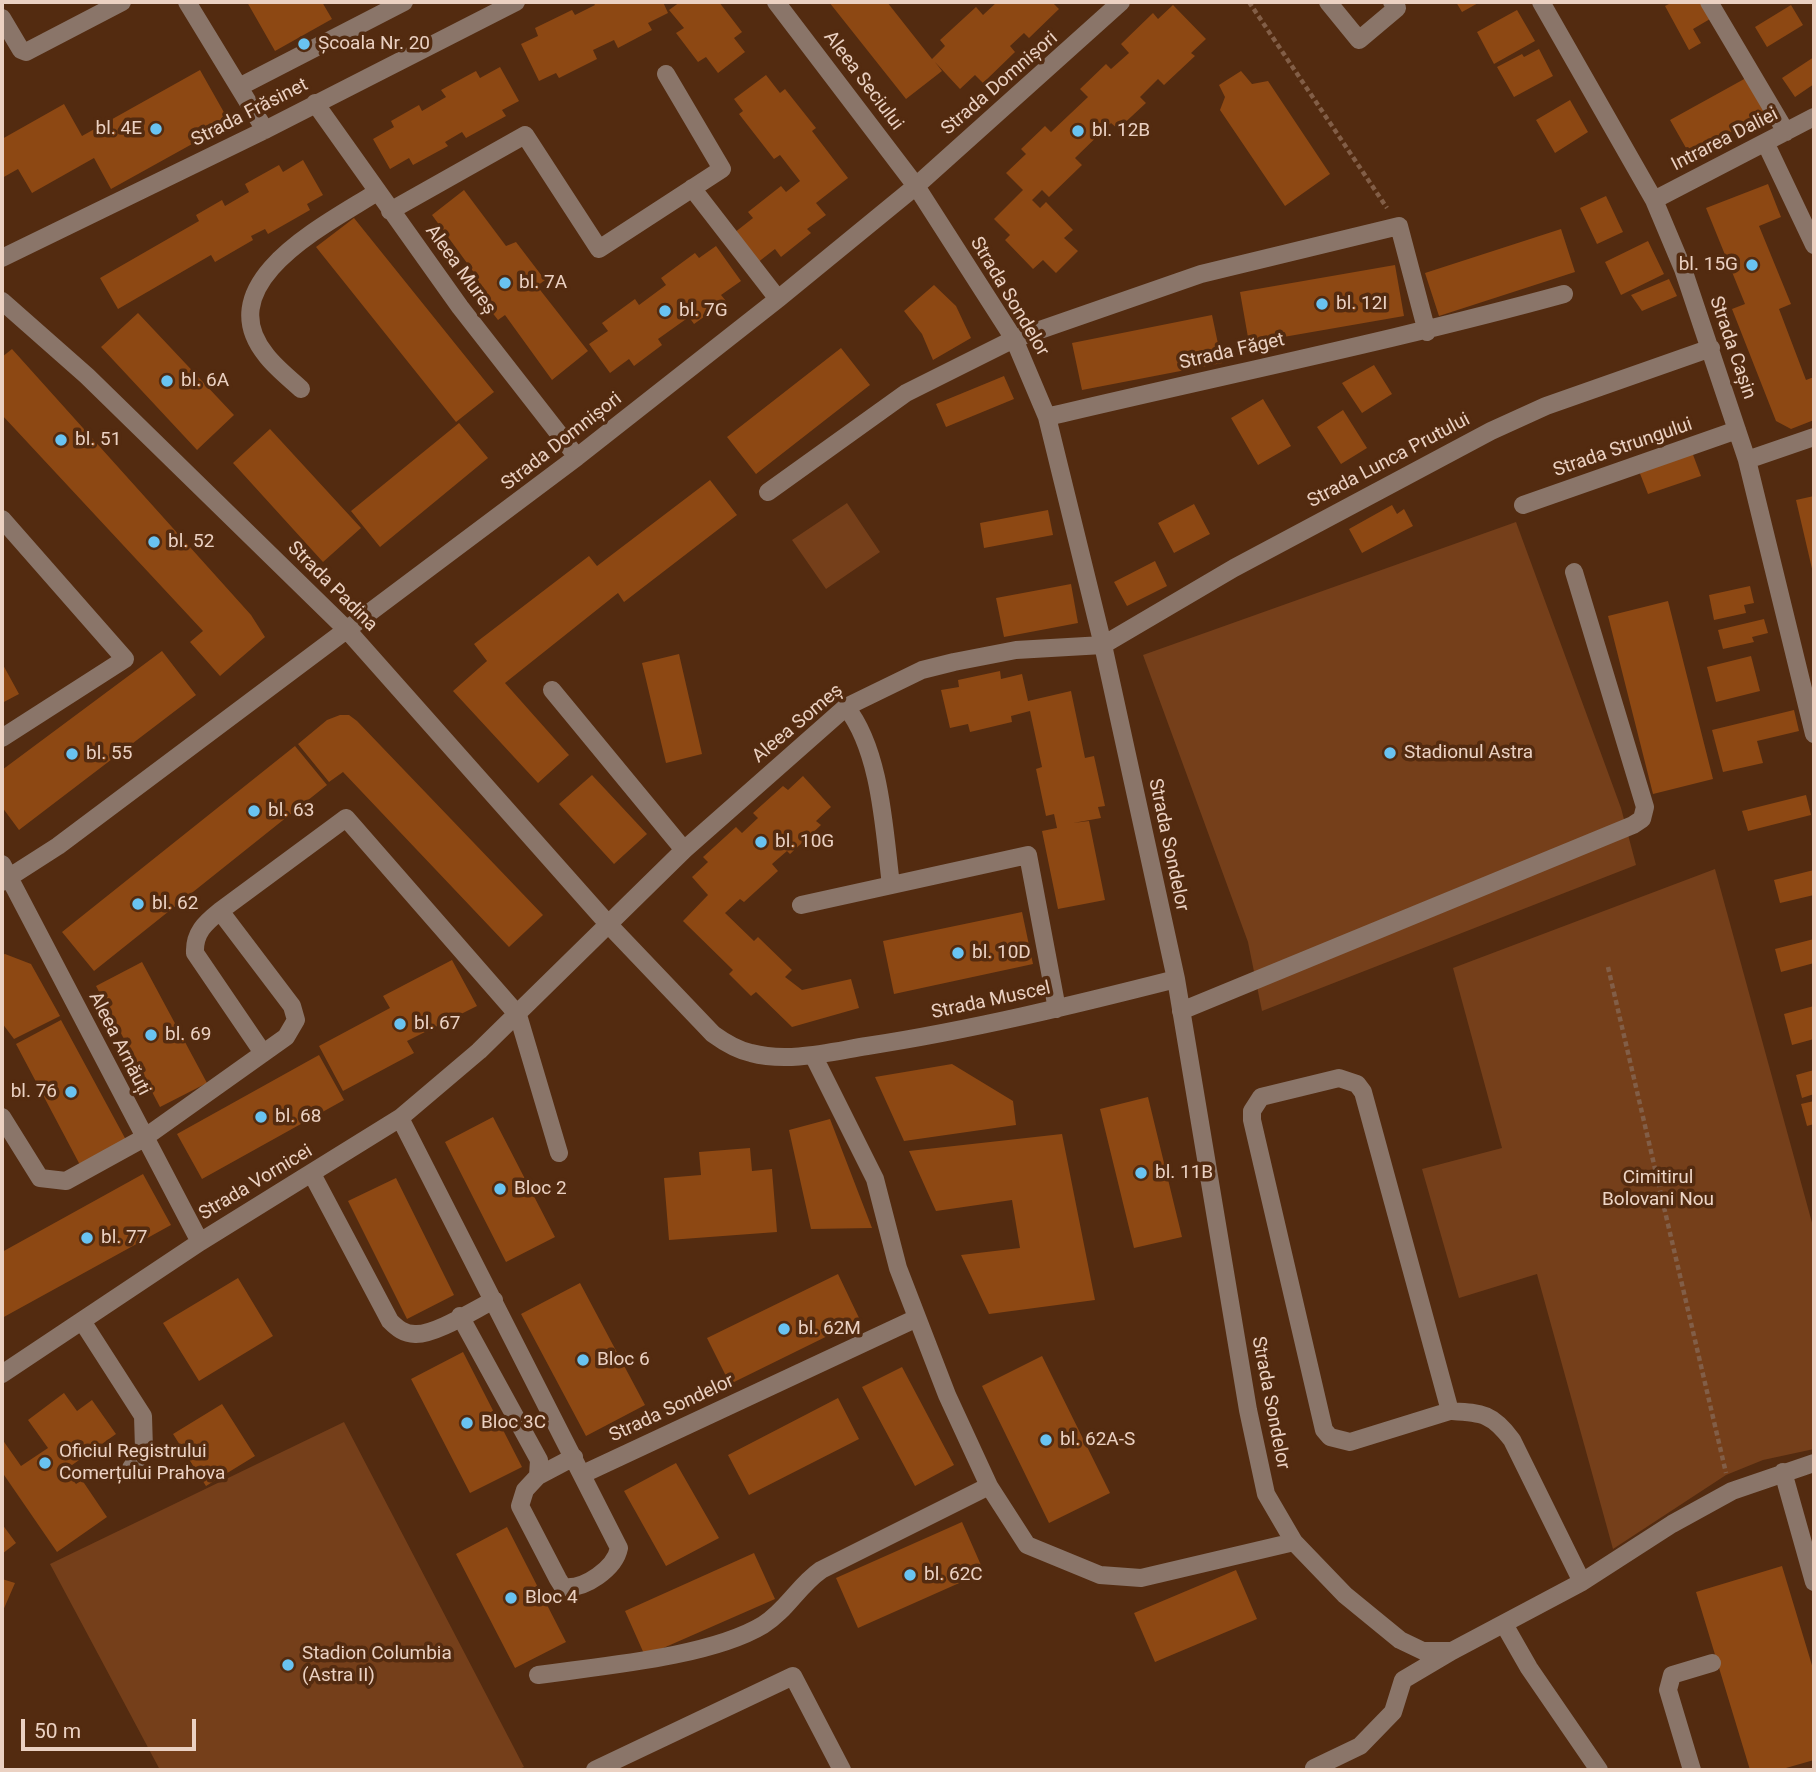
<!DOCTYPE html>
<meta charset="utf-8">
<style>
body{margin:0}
#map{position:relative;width:1816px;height:1772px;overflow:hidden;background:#532b10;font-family:Roboto,sans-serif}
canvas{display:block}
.frame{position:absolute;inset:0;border:4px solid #ebd1c2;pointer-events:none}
.scale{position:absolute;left:21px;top:1719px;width:175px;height:32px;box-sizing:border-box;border:4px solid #ebd1c2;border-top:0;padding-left:9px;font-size:21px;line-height:24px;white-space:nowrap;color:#ebd1c2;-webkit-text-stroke:5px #532b10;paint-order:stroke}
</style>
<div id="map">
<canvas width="1816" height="1772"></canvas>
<div class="frame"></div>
<div class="scale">50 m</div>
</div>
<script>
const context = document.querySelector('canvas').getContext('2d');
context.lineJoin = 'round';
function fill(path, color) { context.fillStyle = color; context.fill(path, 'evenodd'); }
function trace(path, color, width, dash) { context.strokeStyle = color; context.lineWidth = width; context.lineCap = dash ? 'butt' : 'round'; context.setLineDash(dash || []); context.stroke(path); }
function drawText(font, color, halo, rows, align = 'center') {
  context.font = font + ' Roboto,sans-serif'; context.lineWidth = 7; context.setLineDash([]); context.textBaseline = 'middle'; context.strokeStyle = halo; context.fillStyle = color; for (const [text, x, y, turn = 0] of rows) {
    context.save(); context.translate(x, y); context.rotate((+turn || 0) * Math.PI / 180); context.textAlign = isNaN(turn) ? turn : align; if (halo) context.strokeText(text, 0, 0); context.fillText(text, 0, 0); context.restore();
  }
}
fill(new Path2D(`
 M847,503L880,552L826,589L792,540Z
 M1516,522L1621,808L1636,865L1262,1011L1248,942L1143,655Z
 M1715,869L1814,1230V1449L1763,1460L1726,1475L1613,1549L1537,1274L1459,1298L1422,1169L1502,1148L1453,968Z
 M344,1422L524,1767L517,1770H160L50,1564Z`), '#753f1a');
fill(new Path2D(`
 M247,2H322L332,19L275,51Z
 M593,2H663L668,13L648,23L652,30L618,48L614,40L593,50L597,59L559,78L556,73L539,81L521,44L538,36L535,28L572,10L575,15L595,5Z
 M680,2H719L742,32L734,38L745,52L718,73L706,57L698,62L676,33L684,28L669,10Z
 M829,2H887L932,59L945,46L940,40L976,7L983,15L997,2H1052L1059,9L1029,38L1024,33L1010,46L1015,52L983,83L975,75L960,89L935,62L942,71L906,99Z
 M1456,2H1480L1462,12Z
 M1673,2H1700L1710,19L1693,29L1701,43L1689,50L1665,6Z
 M1173,5L1206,39L1191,53L1195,56L1164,85L1158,79L1140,97L1146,103L1118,129L1111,123L1075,158L1082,165L1049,197L1042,190L1032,200L1040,208L1046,202L1073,230L1064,238L1078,251L1056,273L1043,260L1033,269L1005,240L1010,235L994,219L1023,190L1006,173L1026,154L1021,149L1045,126L1051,132L1088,97L1080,89L1106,64L1111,69L1129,53L1121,44L1153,13L1158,19Z
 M1791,5L1803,25L1767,47L1755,27Z
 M1517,10L1535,41L1494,64L1477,32Z
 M1539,49L1553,76L1514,97L1497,67L1522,54L1524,57Z
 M1814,57V84L1795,97L1782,78Z
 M500,67L519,101L502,110L506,116L466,138L462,132L445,142L448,146L413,165L409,158L390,169L373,139L394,127L391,121L419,105L422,111L446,97L441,90L476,71L480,78Z
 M200,70L230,123L111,189L94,158L32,193L18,169L2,178V139L64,104L82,136Z
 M1241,71L1252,84L1268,81L1330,174L1285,206L1220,110L1225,97L1219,85Z
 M766,75L780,93L785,89L816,128L812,131L848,178L816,203L826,215L807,229L811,233L781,257L775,249L757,263L734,233L753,218L748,212L781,186L786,192L800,181L780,155L774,159L739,114L743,111L734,99Z
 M1746,78L1766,113L1690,155L1670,120Z
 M1570,100L1588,132L1555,153L1536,120Z
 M303,160L323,195L307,204L310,210L268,234L265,229L251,236L253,240L215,262L211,255L118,309L100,278L199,221L196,215L222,200L225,206L249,192L245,184L279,165L283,172Z
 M1768,184L1781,217L1759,226L1791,304L1779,309L1806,380L1814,377V420L1791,429L1776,421L1732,309L1745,304L1706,208Z
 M464,190L506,246L516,242L545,280L537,286L588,351L552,380L505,315L498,320L467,280L475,274L432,215Z
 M1606,196L1623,232L1597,244L1580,208Z
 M354,218L494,392L456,422L316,247Z
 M1561,229L1575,272L1439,316L1425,273Z
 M1648,241L1664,274L1621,295L1605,262Z
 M716,246L741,281L721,295L726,301L694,324L689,317L658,339L662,345L634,366L629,359L610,373L589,344L608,331L602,323L635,299L639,305L666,285L661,278L695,253L699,258Z
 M1395,265L1404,316L1249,343L1240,292Z
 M1669,279L1677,296L1642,311L1631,295Z
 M934,285L956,306L971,338L933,360L922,334L904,311Z
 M138,313L234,415L197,450L101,347Z
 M1212,315L1222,363L1082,390L1072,343Z
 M841,348L870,385L756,474L727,437Z
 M12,349L251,615L265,637L220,676L190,642L203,631L2,415V357Z
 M1374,365L1392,394L1362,413L1342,383Z
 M1004,376L1014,399L946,427L936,404Z
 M1263,399L1291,446L1258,465L1231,418Z
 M1343,410L1367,448L1341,464L1317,427Z
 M459,423L488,458L380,547L351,511Z
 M270,429L361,528L323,562L233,463Z
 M1692,452L1701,476L1648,494L1639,471Z
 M710,480L737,515L624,602L618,593L505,683L569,755L538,783L453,691L487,661L474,644L589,556L597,566Z
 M1814,496V573H1813L1796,500Z
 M1194,504L1210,534L1174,553L1158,523Z
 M1392,505L1397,514L1404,509L1413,526L1362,553L1349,529Z
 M1048,510L1053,535L984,548L980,523Z
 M1155,561L1167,586L1127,606L1114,582Z
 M1071,584L1078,623L1004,637L996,598Z
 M1750,586L1754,603L1744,605L1746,613L1714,620L1709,595Z
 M1668,601L1713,779L1653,794L1608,616Z
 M1764,619L1768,633L1752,637L1754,642L1723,649L1718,630Z
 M162,651L196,695L19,830L2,807V770Z
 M679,654L702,754L666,763L642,663Z
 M1751,656L1760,691L1716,702L1707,667Z
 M2,663L19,694L2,703Z
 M1000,671L1001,679L1022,674L1028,701L1071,691L1085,758L1094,756L1105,806L1098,807L1101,818L1073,823L1089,821L1105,900L1058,909L1042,831L1057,828L1054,814L1046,816L1036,769L1042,767L1030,711L1011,716L1012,722L970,732L968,724L950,728L941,690L959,687L958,680Z
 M1794,710L1799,731L1757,741L1763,763L1723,772L1712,730Z
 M340,715H349L357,721L543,915L509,947L343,772L329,782L298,744L327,720Z
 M295,746L327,785L94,971L62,932Z
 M592,775L647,834L614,864L559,804Z
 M803,776L831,807L816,821L821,825L790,854L787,851L772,864L778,871L744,902L740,899L725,913L754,941L758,937L792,970L785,977L802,990L851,979L859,1008L792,1027L756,992L751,996L729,974L733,970L683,921L708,895L692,877L708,862L703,857L736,827L742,833L758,818L753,813L783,786L788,790Z
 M1806,795L1811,815L1748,831L1742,811Z
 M1814,870V895L1780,903L1774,880Z
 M1022,912L1033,964L894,994L883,941Z
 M1814,939V963L1781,972L1775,949Z
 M5,954L31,964L60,1016L14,1039L2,1023V955Z
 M452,960L477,1006L407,1041L414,1053L343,1091L319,1046L390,1008L383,996Z
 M142,962L207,1083L160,1107L96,986Z
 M1814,1006V1039L1792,1045L1784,1014Z
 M61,1020L126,1140L80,1165L16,1044Z
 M319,1055L344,1100L202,1179L177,1134Z
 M952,1064L1013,1101L1016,1125L904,1141L875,1077Z
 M1814,1070V1094L1802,1098L1796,1075Z
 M1148,1097L1182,1237L1134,1248L1100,1109Z
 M1814,1101V1124L1807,1126L1801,1104Z
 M493,1117L555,1237L506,1262L445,1142Z
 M830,1119L872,1228L811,1229L789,1130Z
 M1062,1134L1095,1300L989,1314L961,1255L1020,1248L1012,1200L936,1211L909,1151Z
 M750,1148L752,1171L772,1169L777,1232L669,1240L664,1178L701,1175L699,1152Z
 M143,1174L171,1225L2,1318V1252Z
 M396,1178L454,1295L407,1319L348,1201Z
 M838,1274L860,1320L730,1384L707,1338Z
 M238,1278L273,1336L199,1381L163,1323Z
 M580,1283L645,1405L586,1436L521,1314Z
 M463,1352L522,1467L470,1493L411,1379Z
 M1042,1356L1110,1493L1049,1523L982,1386Z
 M902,1367L954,1465L915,1486L862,1387Z
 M64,1393L77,1411L92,1400L116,1434L65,1470L76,1484L82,1480L107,1517L57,1552L2,1472V1439L21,1466L48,1448L28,1420Z
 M838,1398L859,1439L749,1495L728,1455Z
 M222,1404L255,1456L206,1486L173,1434Z
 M676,1463L719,1538L666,1566L624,1491Z
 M962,1522L984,1572L858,1628L836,1578Z
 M2,1524L16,1543L2,1554Z
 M507,1527L566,1642L515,1668L456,1554Z
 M754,1553L775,1599L645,1656L625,1611Z
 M1782,1566L1814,1672V1760L1779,1770H1750L1696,1592Z
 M1236,1570L1257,1619L1155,1662L1134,1613Z
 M2,1579L15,1583L2,1613Z`), '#8d4813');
trace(new Path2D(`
 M1249,2L1387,208
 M1608,967L1726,1473`), '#825e47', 4.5, [5, 3.5]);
trace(new Path2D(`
 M187,2L265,130
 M776,2L916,186L1014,339L1047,417L1103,645L1176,979L1248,1410L1266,1494L1294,1542L1345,1595L1400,1640L1423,1651H1452L1582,1582L1672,1524L1732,1491L1814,1463
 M1328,2L1359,40L1397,8L1392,2
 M1541,2L1654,200L1683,269L1747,460L1814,734
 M1709,2L1786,132
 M2,18L21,50L26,52L122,2
 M239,87L404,2
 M315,103L460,307L577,457
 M1766,144L1814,245
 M692,188L778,299
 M1654,200L1814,117
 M390,211L525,135L599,249L722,169L666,74
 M2,258L265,130L516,2
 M2,301L87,376L348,631L609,925L713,1034C724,1042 737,1050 751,1053C788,1063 830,1052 867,1046C971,1030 1074,1005 1176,979
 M301,389C289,378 275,367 266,355C207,282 329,223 377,192
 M1047,417C1219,376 1393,341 1564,294
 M1747,460L1814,437
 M768,492L906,393L1014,339L1201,274L1399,226L1427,332
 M1523,505L1737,430
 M2,519L125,659L2,738
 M552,690L684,850
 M846,707C881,751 884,830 891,885
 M2,864L200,1242
 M2,882L58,846L577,457L778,299L916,186L1121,2
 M801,905L1028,855L1057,1009
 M1181,1011L1633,825L1642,819L1645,807L1574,572
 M263,1053L195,953C194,933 205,923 220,911L346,818L518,1015L559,1153
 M813,1055L875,1179L898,1268L947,1395L989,1486L1027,1545L1100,1575L1141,1578L1294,1542
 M2,1117L40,1178L66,1181L144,1138L286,1037L296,1020L292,1006L220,911
 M400,1118L619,1548C615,1568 585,1590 563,1587L558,1579L520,1506L525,1490L538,1476L539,1460L460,1316
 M312,1174L390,1321C397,1328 404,1334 415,1334C435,1335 474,1310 494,1300
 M82,1321L143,1416L144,1449L131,1468
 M2,1374L200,1242L400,1118L479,1051L684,850L846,707L922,670L954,662L1016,650L1103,645L1234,568L1491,431L1546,406L1711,348
 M1450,1411L1350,1442L1330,1437L1324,1430L1252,1120V1111L1261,1097L1339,1078L1357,1084L1363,1092L1450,1411C1482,1413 1492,1413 1512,1440L1582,1582
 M1783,1472L1814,1582
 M583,1474L917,1318
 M538,1476L574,1457
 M1505,1626L1529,1668L1599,1770
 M538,1675C601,1666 710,1657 763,1625C787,1610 798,1586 821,1570L989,1486
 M1314,1768L1360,1746L1393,1712L1403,1680L1452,1651
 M595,1770L793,1676L842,1770
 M1692,1770L1668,1690L1672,1675L1712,1663`), '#8a7569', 18);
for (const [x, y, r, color] of [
 [304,44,7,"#69c3f1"],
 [156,129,7,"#69c3f1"],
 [1078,131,7,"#69c3f1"],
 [1752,265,7,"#69c3f1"],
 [505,283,7,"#69c3f1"],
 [1322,304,7,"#69c3f1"],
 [665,311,7,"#69c3f1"],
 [167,381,7,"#69c3f1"],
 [61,440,7,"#69c3f1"],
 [154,542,7,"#69c3f1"],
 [1390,753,7,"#69c3f1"],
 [72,754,7,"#69c3f1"],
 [254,811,7,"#69c3f1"],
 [761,842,7,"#69c3f1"],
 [138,904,7,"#69c3f1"],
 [958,953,7,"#69c3f1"],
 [400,1024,7,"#69c3f1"],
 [151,1035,7,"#69c3f1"],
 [71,1092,7,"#69c3f1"],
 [261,1117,7,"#69c3f1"],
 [1141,1173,7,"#69c3f1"],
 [500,1189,7,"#69c3f1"],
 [87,1238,7,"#69c3f1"],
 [784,1329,7,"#69c3f1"],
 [583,1360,7,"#69c3f1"],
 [467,1423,7,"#69c3f1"],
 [1046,1440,7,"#69c3f1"],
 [45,1463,7,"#69c3f1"],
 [910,1575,7,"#69c3f1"],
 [511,1598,7,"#69c3f1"],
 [288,1665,7,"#69c3f1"]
]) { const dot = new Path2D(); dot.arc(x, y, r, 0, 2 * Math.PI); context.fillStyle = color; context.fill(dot); trace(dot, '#532b10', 2.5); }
drawText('19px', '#ebd1c2', '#532b10', [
 ["Școala Nr. 20",318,44],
 ["bl. 4E",142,129,"right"],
 ["bl. 12B",1092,131],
 ["bl. 15G",1738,265,"right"],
 ["bl. 7A",519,283],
 ["bl. 12I",1336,304],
 ["bl. 7G",679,311],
 ["bl. 6A",181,381],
 ["bl. 51",75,440],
 ["bl. 52",168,542],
 ["Stadionul Astra",1404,753],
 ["bl. 55",86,754],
 ["bl. 63",268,811],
 ["bl. 10G",775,842],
 ["bl. 62",152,904],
 ["bl. 10D",972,953],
 ["bl. 67",414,1024],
 ["bl. 69",165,1035],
 ["bl. 76",57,1092,"right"],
 ["bl. 68",275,1117],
 ["bl. 11B",1155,1173],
 ["Bloc 2",514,1189],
 ["bl. 77",101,1238],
 ["bl. 62M",798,1329],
 ["Bloc 6",597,1360],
 ["Bloc 3C",481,1423],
 ["bl. 62A-S",1060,1440],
 ["Oficiul Registrului",59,1452],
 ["Comerțului Prahova",59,1474],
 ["bl. 62C",924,1575],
 ["Bloc 4",525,1598],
 ["Stadion Columbia",302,1654],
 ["(Astra II)",302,1676]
], 'left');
drawText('19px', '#ebd1c2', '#532b10', [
 ["Aleea Seciului",863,81,53],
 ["Strada Domnișori",1000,84,-41],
 ["Strada Frăsinet",250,113,-27],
 ["Intrarea Daliei",1725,140,-27],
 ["Aleea Mureș",460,270,54],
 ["Strada Sondelor",1009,297,59],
 ["Strada Cașin",1732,348,71],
 ["Strada Făget",1232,352,-13],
 ["Strada Domnișori",562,442,-38],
 ["Strada Strungului",1623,448,-19],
 ["Strada Lunca Prutului",1389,461,-28],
 ["Strada Padina",332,587,45],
 ["Aleea Someș",798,724,-40],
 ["Strada Sondelor",1168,845,78],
 ["Strada Muscel",991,1001,-12],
 ["Aleea Arnăuți",119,1044,63],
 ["Strada Vornicei",256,1183,-31],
 ["Strada Sondelor",1270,1403,79],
 ["Strada Sondelor",672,1409,-25]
]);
drawText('19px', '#edd5c6', '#532b10', [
 ["Cimitirul",1658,1178],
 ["Bolovani Nou",1658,1200]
]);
</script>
